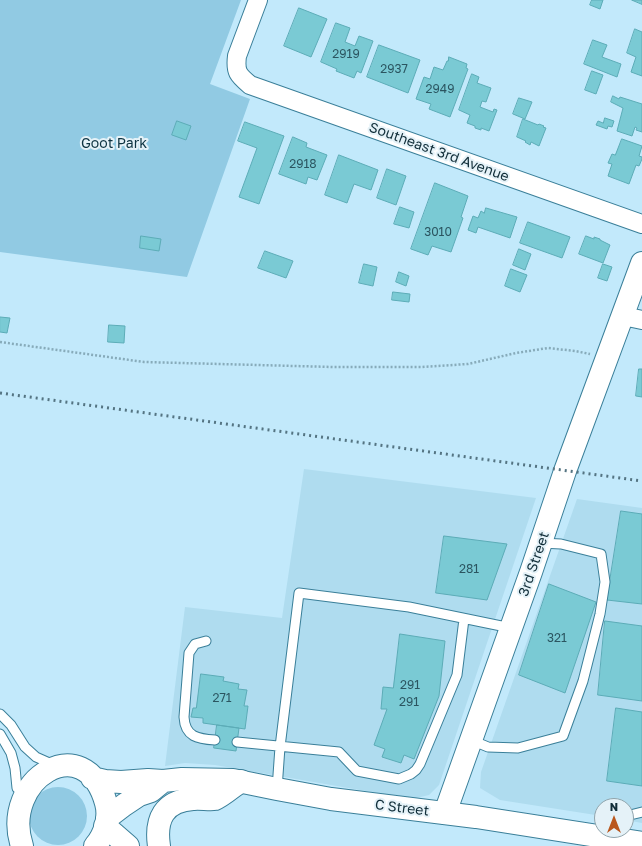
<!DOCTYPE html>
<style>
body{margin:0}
#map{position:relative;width:642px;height:846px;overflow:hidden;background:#c2e9fb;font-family:"Golos Text",sans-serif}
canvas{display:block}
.north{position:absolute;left:594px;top:798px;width:40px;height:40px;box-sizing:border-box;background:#e5f2f8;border:1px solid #90a4ac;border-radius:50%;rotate:0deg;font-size:11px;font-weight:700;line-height:16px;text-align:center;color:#112e39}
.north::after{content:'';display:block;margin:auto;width:14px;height:18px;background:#b9571d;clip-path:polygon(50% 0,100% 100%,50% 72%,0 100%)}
</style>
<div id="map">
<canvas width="642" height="846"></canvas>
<div class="north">N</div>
</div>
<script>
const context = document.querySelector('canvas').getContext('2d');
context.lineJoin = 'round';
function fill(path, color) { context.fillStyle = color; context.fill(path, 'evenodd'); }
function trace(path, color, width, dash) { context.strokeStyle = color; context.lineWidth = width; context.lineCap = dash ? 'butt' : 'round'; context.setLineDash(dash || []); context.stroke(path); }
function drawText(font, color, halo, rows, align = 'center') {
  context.font = font + ' "Golos Text",sans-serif'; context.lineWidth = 4; context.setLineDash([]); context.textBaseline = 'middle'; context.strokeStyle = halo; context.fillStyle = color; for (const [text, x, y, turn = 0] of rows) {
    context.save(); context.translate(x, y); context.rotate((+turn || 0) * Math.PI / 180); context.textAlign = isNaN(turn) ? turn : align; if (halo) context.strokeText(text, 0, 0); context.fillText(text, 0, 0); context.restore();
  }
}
fill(new Path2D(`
 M304,469L536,498L439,785L429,795L412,799L215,765L185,763L165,766L185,607L282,618Z
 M577,499L642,508V823L626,820V806H602V816L500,800L480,788L481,772Z`), '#afdcef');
fill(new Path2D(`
 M0,0H241L210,84L250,99L187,277L0,252Z
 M29 816a29 29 0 1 1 58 0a29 29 0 1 1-58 0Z`), '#91cae3');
const building = new Path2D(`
 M592,0H603L600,9L590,5Z
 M632,0H642V4Z
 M299,8L327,19L311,57L284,46Z
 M336,23L350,28L345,42L355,46L359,36L373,41L361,73L357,71L354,78L336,71L337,69L321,62Z
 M635,29L642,32V76L631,72L636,57L627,53Z
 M593,40L607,45L602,57L621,64L617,77L584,64Z
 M379,45L420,60L408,93L367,77Z
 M449,57L467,64L466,68L468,69L450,117L429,109L431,104L416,99L424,77L430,79L434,67L443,70L447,61H448Z
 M592,71L603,75L596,94L585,90Z
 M472,74L479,77L477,83L491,88L486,102L482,101L480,107L493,112L494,109L497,110L489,131L481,128V130L475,128V126L467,123L470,115L459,110Z
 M613,96L619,99L620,97L642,104V132L636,130L637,128L635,127L632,136L617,131L623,108L611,102Z
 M519,98L532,102L525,119L513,114Z
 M605,118L614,121L612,127L608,126L607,129L596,125L598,121L603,123Z
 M523,119L538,125L539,124L544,126L543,127L546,128L539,146L531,142L530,145L525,142L526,141L517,137Z
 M177,121L191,126L186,140L172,135Z
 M245,122L284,136L259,204L239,197L257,148L238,141Z
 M293,137L307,143L306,147L327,155L317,180L308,177L306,184L279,174Z
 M622,139L642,146L639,156L642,157V159L639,166L636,165L629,184L608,176L612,164L608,163L612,154L615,155Z
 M339,155L378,170L371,190L354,184L347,203L325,195Z
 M387,169L406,176L396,205L377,198Z
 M435,183L468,196L461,217L463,218L451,252L432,246L428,255L411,249Z
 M400,207L414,212L409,228L394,224Z
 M486,208L517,217L510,238L478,227L476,233L468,230L473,216L478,218L481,211L484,213Z
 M528,222L570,237L562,258L520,243Z
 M141,236L161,239L159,251L140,248Z
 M586,236L594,239V237L600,239V240L610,245L603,263L579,254Z
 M519,249L531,254L525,270L513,265Z
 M265,251L293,261L286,278L258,268Z
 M364,264L377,267L373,286L359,283Z
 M603,264L612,267L607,281L598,278Z
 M511,269L527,275L520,292L505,286Z
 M399,272L409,276L406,286L396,282Z
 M393,292L410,294L409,302L392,300Z
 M0,317L10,318L7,333L0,332Z
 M109,325L125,326L124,343L108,342Z
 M639,369H642V397L636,396Z
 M621,511L642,514V604L607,600Z
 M444,536L507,544L487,600L436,593Z
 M549,584L596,602L565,693L519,675Z
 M605,621L642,626V701L598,695Z
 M400,634L445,641L439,696L414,759L404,755L401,763L382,757L385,749L374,745L387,709H381L383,687L393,688Z
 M201,674L224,677L223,681L239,684L238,689L247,690L244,706H248L245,729L203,723V718L191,717L193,708H196Z
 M616,708L642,712V786L607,781Z
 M217,725L239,728L236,751L214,748Z`);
fill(building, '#7acad4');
trace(building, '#5cacb7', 1);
const service = new Path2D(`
 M206,641L195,644L189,653L184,717C185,737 198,739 215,740
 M0,714L11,725L25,747L36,757L54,765
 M0,734L11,753L15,768L17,788
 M471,740L488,747L518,748L563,736L583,681L600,614L605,582L601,554L561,544L541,543
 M237,742L339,752L357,771L399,779L411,774L416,770L420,764L457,675L464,619
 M277,789L280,747L299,593L409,607L511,628
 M626,816L642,812`);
const minor = new Path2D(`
 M258,0L237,56C235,72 238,75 250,85L642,224
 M623,316L642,320`);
const tertiary = new Path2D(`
 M445,813L531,572L565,471L642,263`);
const secondary = new Path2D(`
 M92,778L105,781L121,782L148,780L163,781L182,779L233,780L277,789L331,799L476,817L642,843
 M107,818L124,805L139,795L151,791L162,782
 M22,846C0,779 85,727 106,803C110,817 105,835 95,846`);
const trunk = new Path2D(`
 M105,826L128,846
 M159,846C155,819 164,801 193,799C200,798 209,800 215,799C221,797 235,785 241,781`);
trace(service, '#3a7f99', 11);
trace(minor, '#3a7f99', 20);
trace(tertiary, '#3a7f99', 24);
trace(secondary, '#3a7f99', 24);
trace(trunk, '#3a7f99', 24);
trace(new Path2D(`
 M0,342L144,362L333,367H422L468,364L516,353L548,348L575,351L590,354`), '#87abba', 2.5, [2, 2]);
trace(service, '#fff', 9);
trace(minor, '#fff', 18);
trace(tertiary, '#fff', 22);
trace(secondary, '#fff', 22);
trace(trunk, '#fff', 22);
trace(new Path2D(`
 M0,393L642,481`), '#547482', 3, [2, 4]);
drawText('12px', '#2b5560', null, [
 ["2919",346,54],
 ["2937",394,69],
 ["2949",440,89],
 ["2918",303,164],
 ["3010",438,232],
 ["281",469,569],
 ["321",557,638],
 ["291",410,685],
 ["271",222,698],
 ["291",409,702]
]);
drawText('14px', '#0e3442', '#e5f2f8', [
 ["Goot Park",114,144]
]);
drawText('14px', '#112e39', '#e5f2f8', [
 ["Southeast 3rd Avenue",439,152,20],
 ["3rd Street",534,564,-71],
 ["C Street",402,808,7]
]);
</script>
